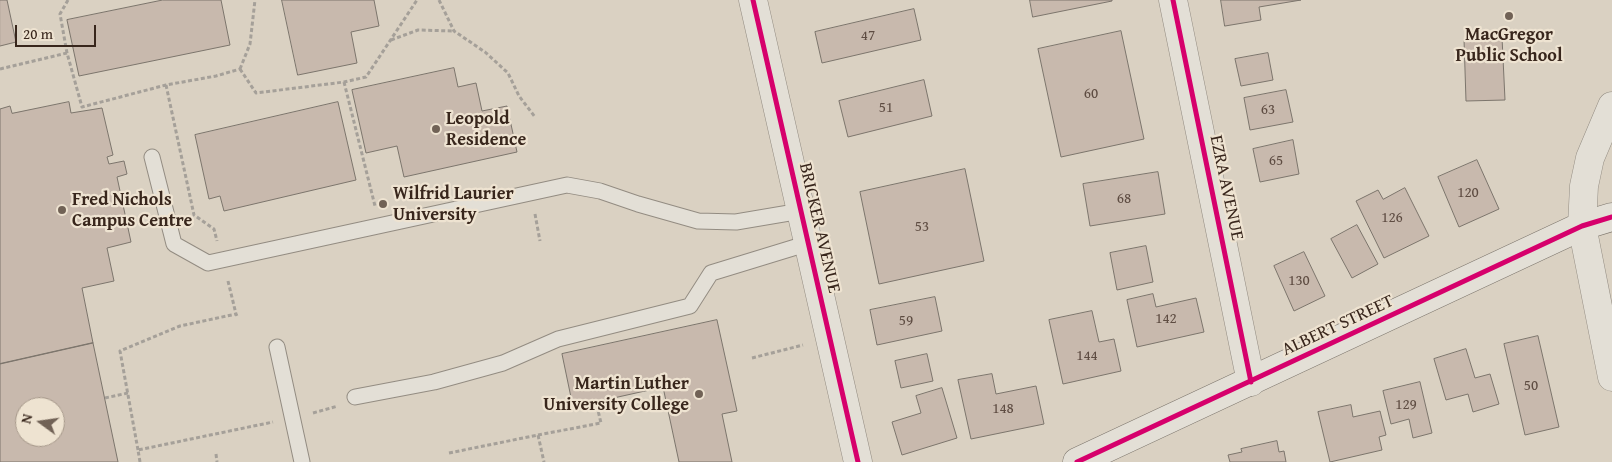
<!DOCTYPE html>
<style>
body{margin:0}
#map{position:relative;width:1612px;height:462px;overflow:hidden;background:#dad1c2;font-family:"Gentium Book Plus",serif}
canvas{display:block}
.north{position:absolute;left:15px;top:397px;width:50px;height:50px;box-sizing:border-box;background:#eee3d1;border:1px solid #a59789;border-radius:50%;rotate:284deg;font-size:14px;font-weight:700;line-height:20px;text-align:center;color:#38261c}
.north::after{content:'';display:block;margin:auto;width:18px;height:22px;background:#716256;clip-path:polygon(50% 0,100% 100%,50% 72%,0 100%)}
.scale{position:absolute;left:15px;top:25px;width:81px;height:22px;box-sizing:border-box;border:2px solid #38261c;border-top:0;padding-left:6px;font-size:15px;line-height:18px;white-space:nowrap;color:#38261c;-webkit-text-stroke:4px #eee3d1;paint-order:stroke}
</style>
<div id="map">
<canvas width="1612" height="462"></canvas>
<div class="north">N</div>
<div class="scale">20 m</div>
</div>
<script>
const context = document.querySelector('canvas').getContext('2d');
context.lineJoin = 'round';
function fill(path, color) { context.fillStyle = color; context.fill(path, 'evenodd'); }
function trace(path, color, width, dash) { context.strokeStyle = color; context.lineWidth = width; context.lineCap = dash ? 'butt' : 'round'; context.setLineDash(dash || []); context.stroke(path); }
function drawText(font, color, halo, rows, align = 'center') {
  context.font = font + ' "Gentium Book Plus",serif'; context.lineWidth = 4.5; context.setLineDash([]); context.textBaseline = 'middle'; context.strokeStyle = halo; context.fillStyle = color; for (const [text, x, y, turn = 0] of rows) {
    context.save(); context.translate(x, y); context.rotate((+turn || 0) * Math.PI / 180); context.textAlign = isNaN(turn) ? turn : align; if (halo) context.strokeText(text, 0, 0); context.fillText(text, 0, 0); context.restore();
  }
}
const building = new Path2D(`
 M0,0H7L16,42L0,46Z
 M163,0H221L230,45L79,76L67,20Z
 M282,0H374L379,26L351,32L357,63L298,75Z
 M1030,0H1112V1L1033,17Z
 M1221,0H1301L1259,7L1261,20L1225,26Z
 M914,9L921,40L822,63L815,32Z
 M1121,31L1144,139L1061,157L1038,49Z
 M1502,37L1505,100L1466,101L1464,39Z
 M1268,53L1273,80L1241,86L1235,59Z
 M454,68L458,87L476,83L482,111L507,106L517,152L404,177L397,146L366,153L352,90Z
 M924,80L932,116L848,137L839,101Z
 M1286,90L1293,122L1250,130L1244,98Z
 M69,102L71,113L102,108L113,155L107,157L109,164L124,161L127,174L117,177L131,242L107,248L114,281L82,288L93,343L0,364V109L10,106L12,113Z
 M338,102L356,180L224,211L220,196L209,199L195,135Z
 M1293,140L1299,174L1260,182L1253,149Z
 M1477,160L1499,209L1459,227L1438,177Z
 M965,169L984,261L879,284L860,192Z
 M1158,172L1165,214L1090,226L1083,184Z
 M1405,188L1429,236L1384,258L1356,201L1378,190L1383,199Z
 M1357,225L1378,264L1352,278L1331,239Z
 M1146,246L1153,282L1117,290L1110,253Z
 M1304,252L1325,296L1294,311L1274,266Z
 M1153,294L1156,307L1196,298L1204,332L1137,347L1127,300Z
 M935,297L942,331L877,345L870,310Z
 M1092,311L1099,342L1114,339L1121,371L1063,384L1049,320Z
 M717,320L737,411L722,414L732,462H679L663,387L573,407L562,354Z
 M1538,336L1559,427L1525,435L1504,344Z
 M93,343L118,462H0V364ZM25,407H55V437H25Z
 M1466,349L1475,378L1490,374L1499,404L1473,412L1468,394L1446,400L1434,359Z
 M927,354L933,381L901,388L895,361Z
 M992,374L996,394L1036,386L1044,424L971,439L958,380Z
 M1420,382L1432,433L1413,438L1409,419L1391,424L1383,391Z
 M942,388L957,438L902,455L892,422L921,413L916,396Z
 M1351,405L1353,417L1380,411L1386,435L1379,437L1382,450L1330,462L1318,412Z
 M1277,441L1279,452L1284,451L1286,462H1230L1228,455L1242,452L1241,449Z`);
fill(building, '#c8b9ad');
trace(building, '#7c756c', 1);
const lane = new Path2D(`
 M152,157L174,244L208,263L567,185L600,191L638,204L698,221L736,222L801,211
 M277,347L302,462
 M355,397L434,382L503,363L558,339L690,306L711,273L809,243`);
const street = new Path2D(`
 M753,0L858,462
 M1173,0L1251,382
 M1612,106L1590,158L1584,186L1582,226L1612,377`);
const secondary = new Path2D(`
 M1077,462L1582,226L1612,217`);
trace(lane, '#938c82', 17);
trace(street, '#938c82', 29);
trace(secondary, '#7c756c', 29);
trace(new Path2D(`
 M68,0L60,14L67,53L82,107L166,85L216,76L240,69
 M439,0L454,31L485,52L508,73L519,96L535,117
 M391,40L418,30L454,31
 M0,69L67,53
 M240,69L256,93L344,82L366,77L417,0
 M240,69L250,44L255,0
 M344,82L375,206
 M166,85L194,215L214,229L217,241
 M535,214L540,241
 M228,281L236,314
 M752,358L803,345
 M105,398L128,393
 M313,413L338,406
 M538,435L601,423L596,402
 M138,450L120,351L180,326L236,314L237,316
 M449,453L538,435L544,462
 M216,454L217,462
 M140,462L138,450L273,422`), '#a5a099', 3, [4, 2.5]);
trace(lane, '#e3dfd6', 15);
trace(street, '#e3dfd6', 28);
trace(secondary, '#e3dfd6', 28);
trace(new Path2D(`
 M753,0L858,462
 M1173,0L1251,382
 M1077,462L1582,226L1612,217`), '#d6006c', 5);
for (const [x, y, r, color] of [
 [1509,16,5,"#716256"],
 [436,129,5,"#716256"],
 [383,204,5,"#716256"],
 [62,210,5,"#716256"],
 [699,394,5,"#716256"]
]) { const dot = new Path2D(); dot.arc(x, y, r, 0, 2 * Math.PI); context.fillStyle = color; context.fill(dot); trace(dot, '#eee3d1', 2); }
drawText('15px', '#5e4c42', null, [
 ["47",868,36],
 ["60",1091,94],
 ["51",886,108],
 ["63",1268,110],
 ["65",1276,161],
 ["120",1468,193],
 ["68",1124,199],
 ["126",1392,218],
 ["53",922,227],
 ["130",1299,281],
 ["142",1166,319],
 ["59",906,321],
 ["144",1087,356],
 ["50",1531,386],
 ["129",1406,405],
 ["148",1003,409]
]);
drawText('bold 18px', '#38261c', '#eee3d1', [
 ["MacGregor",1509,35,"center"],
 ["Public School",1509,56,"center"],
 ["Leopold",446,119],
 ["Residence",446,140],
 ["Wilfrid Laurier",393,194],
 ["University",393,215],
 ["Fred Nichols",72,200],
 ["Campus Centre",72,221],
 ["Martin Luther",689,384,"right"],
 ["University College",689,405,"right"]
], 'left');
drawText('18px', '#38261c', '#eee3d1', [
 ["EZRA AVENUE",1226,188,78],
 ["BRICKER AVENUE",819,228,77],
 ["ALBERT STREET",1338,326,-25]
]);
</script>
